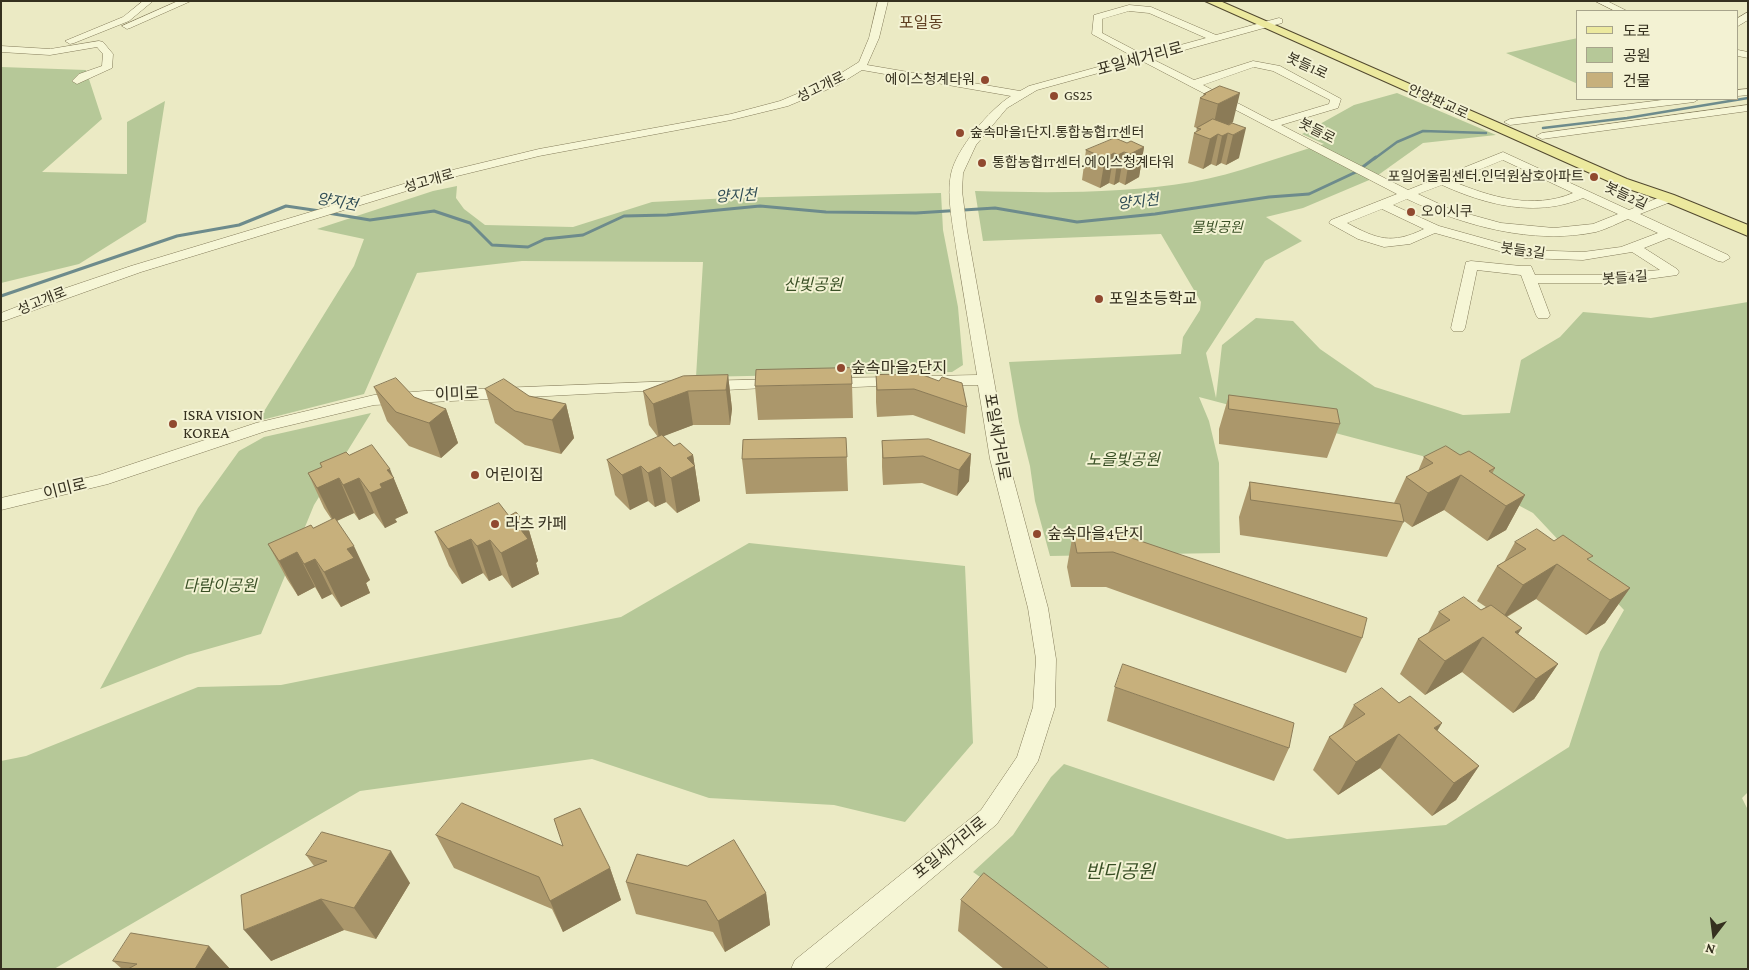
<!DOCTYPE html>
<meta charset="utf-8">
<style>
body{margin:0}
#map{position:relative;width:1749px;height:970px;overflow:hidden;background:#ebeac4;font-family:"Crimson Pro","Noto Sans KR",serif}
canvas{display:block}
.frame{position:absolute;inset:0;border:2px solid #35301f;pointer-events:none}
.legend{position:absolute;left:1576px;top:10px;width:162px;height:90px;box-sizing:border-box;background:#f3f2d3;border:1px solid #a7a48b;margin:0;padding:6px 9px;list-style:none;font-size:15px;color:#35301f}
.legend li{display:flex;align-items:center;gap:10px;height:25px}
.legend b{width:25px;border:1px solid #a7a48b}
.north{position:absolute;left:1689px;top:910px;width:50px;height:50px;-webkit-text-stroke:4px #f3f2d3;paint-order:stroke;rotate:195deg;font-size:14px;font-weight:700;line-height:20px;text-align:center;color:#35301f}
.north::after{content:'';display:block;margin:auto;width:18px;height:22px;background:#35301f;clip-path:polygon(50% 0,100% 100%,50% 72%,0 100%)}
</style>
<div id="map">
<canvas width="1749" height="970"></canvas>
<div class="frame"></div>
<ul class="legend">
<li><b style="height:6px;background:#ece99e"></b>도로</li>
<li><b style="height:14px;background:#b6c898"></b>공원</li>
<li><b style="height:14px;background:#c7b07c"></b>건물</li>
</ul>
<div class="north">N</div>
</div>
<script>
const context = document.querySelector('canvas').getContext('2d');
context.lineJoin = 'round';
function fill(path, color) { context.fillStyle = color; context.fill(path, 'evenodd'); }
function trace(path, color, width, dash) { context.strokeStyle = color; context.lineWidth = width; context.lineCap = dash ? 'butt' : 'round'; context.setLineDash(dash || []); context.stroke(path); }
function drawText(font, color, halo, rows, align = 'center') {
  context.font = font + ' "Crimson Pro","Noto Sans KR",serif'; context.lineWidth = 4; context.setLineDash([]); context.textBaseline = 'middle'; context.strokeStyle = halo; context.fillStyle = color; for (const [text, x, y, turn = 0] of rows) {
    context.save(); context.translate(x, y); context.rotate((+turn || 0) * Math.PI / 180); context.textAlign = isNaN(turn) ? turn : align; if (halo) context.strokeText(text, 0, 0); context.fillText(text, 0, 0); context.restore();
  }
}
fill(new Path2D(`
 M1578,38V84L1506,53Z
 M1,67L86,70L102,119L42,172L127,174V122L165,101L146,222L79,264L1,283Z
 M1397,93L1496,135L1423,143L1374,178L1303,208L1266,217L1302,241L1265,261L1206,353L1216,398L1222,345L1256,318L1293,321L1320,349L1375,387L1463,415L1510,413L1521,360L1560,337L1583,312L1651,318L1748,302V792L1742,798L1748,810V969H1111L973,872L1013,835L1051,777L1064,764L1287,839L1446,825L1569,747L1600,652L1624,610L1533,513L1430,458L1199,397L1209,421L1219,463L1220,553L1050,556L1035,501L1030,466L1019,422L1009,362L1181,354L1183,337L1200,310L1201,302L1161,234L983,241L975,191C1047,193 1120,194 1192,182C1237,174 1280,156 1324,144L1302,134L1354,105Z
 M457,186L456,198L464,209L485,225L573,227L652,202L730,198L941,193L943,230L958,307L963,365L952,372L696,377L703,262L522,261L417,273L364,394L258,421L354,266L364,239L317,229L433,191Z
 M371,413L314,505L261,634L187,655L100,689L198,508L239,451L264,437Z
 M749,543L965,566L973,743L905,822L834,805L709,798L592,759L360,791L54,969H1V761L26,756L198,687L281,685L621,617Z`), '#b6c898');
trace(new Path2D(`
 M1543,128L1627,118L1748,98
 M1374,159L1397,142L1423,131L1486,133`), '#6d8b8c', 2.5);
trace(new Path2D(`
 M328,213L370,220L434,211L470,223L492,245L528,247L545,239L583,235L624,216L667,215L760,206L826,212L916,213L995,208L1077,222L1155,214L1269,197L1309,194L1356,172L1376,157
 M1,296L177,236L239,225L286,206L320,211`), '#6d8b8c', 3);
const minor = new Path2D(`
 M143,1H153L129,21L74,43L70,44L65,41L123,17Z
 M178,1H191L130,28L127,29L122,26Z
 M878,1H888L879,38L867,65L1020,91L1029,86L1134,57L1092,34L1094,15L1129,5L1151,7L1216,35L1279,18L1282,19V23L1152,59L1194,80L1253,61L1280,66L1341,99L1338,108L1281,125L1408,190L1503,152L1629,210L1665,195H1673L1675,198L1673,201L1640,214L1728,255L1730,258L1723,262L1718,261L1669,238L1644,248L1677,269L1679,272L1677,275L1619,283H1538L1550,315L1548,318H1538L1536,315L1521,275L1477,270L1465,328L1463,331H1453L1451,328L1466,262L1471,261L1521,266H1531L1535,275H1602L1660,270L1632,252L1583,260L1524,258L1435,233L1410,244L1384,247L1358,239L1329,223L1331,220L1397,194L1142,61L1037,90L1007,108L976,145L963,173L962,191L967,230L1008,459L1048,608L1056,659L1055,707L1038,761L997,824L824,969H791L795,960L981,810L1017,757L1033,707L1036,659L1028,608L990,459L978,385L930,386L924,384L922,381L924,378L930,376L977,375C970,335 964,294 957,254C954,231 946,196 951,174C956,149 990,109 1011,96L862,70L838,85L788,106L731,120L539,156L449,178L141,272L1,322V313L63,289L131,266L440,173L539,149L731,114L780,101L830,80L859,62L869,38ZM1129,11L1149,13L1206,38L1144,55L1102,33V19ZM1254,67L1273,71L1330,100L1329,104L1272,121L1203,85ZM1503,160L1573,193C1533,210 1490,197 1452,181ZM1442,185C1486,205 1536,218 1583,198L1618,214L1593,224L1554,228L1501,223L1450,209L1418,194ZM1407,199C1464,226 1533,245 1596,232C1607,229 1618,223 1628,219L1658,233L1621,247L1583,252L1525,250L1439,226L1393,205ZM1382,209L1424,229C1391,245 1377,239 1347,223Z
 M1595,1H1607L1627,11H1615Z
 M1748,12V20L1738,26V18Z
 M99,41L103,42L113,54L112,68L77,84L72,81L79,74L102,66L103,54L97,47L50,55L1,52V46L50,49Z
 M1738,50L1748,52V58L1738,56Z
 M1748,89V95L1738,96V90Z
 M1670,99H1699L1694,102L1510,125L1504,122L1510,119Z
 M1748,105V111L1542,139L1536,136L1542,133Z
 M899,377L905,379L907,382L905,385L830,388L824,386L822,383L824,380L830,378Z
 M779,379L785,381L787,384L785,387L705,391L699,389L697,386L699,383L705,381Z
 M676,381L682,383L684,386L682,389L374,405L266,431L108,484L1,510V498L99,475L256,423L374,395L425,391Z`);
const major = new Path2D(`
 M1205,1H1220L1627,179L1674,195L1748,225V236L1664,201L1617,185Z`);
trace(minor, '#847c5b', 1);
trace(major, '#52492f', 2);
fill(minor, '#f6f6d6');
fill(major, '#ece99e');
fill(new Path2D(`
 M1220,86L1233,122L1229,125L1232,123L1239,158L1226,165L1221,163L1216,166L1211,164L1203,169L1188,163L1194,133L1196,132L1197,128L1194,127L1200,98L1204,96V94Z
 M1127,143L1144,147L1139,177L1125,185L1119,182L1114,185L1109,183L1100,188L1082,180L1086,150Z
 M728,375L732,409L730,425H693L663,436L674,446L693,455L700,501L677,513L666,502L655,507L648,501L630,510L615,495L607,460L658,437L649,425L643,391Z
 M876,375L967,407L965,434L913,415L877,417L876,402Z
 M852,384L853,418L758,420L755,386Z
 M374,387L446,409L458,443L441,458L409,446L387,421Z
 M485,389L529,396L566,404L574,438L561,454L525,445L495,423Z
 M1229,395L1340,424L1327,458L1219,444V429Z
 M846,438L848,491L746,494L742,459Z
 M882,441L971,454L969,481L957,496L922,483L883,485L882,467Z
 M349,455L393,477L408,513L395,519L397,522L385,528L374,513L359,520L354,513L337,521L370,580L366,583L370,593L341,607L332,594L322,599L315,587L298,596L287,579L268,544L313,528L332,520L324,508L308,473L322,467L320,463Z
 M1460,455L1495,468L1492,474L1525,495L1506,530L1487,541L1444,510L1412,527L1404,521L1387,557L1240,535L1239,517L1250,482L1394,503L1406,477L1418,471L1424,457Z
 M509,516L528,527L538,561L536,563L539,574L512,588L502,575L489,581L483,573L462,584L449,566L435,532Z
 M1073,533L1362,638L1346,673L1106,587H1071L1067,567Z
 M1554,541L1590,561L1630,588L1605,623L1586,635L1536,599L1507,617L1518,634L1558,664L1534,699L1513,713L1462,672L1425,695L1400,674L1418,639L1428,633L1439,612L1481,610L1486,607L1477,601L1497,566L1504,562L1515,542Z
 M1115,687L1289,748L1274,781L1107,721Z
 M1399,703L1437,731L1479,766L1456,800L1432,816L1380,768L1338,795L1313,770L1329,737L1342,728L1354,705Z
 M436,835L563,846L610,868L621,900L563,932L552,909L454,868Z
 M306,855L410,883L376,939L344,930L271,961L314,866Z
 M626,882L766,893L770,925L725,952L713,932L636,914Z
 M961,900L1110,969H1004L958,931Z
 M209,946L230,969H122L113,961Z`), '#ab976b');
fill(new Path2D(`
 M1240,93L1233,122L1212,133L1218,104Z
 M1246,128L1239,158L1226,165L1233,135Z
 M1228,133L1221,163L1216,166L1222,136Z
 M1218,134L1211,164L1203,169L1210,139Z
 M1144,147L1139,177L1125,185L1130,154Z
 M1124,152L1119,182L1114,185L1118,155Z
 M1114,153L1109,183L1100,188L1105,158Z
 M728,375L732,409L730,425L726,390Z
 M688,391L693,425L659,438L653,404Z
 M566,404L574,438L561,454L552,420Z
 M446,409L458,443L441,458L429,423Z
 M971,454L969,481L957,496L959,470Z
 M693,455L700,501L677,513L671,478L687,458Z
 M641,466L648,501L630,510L622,475Z
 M660,467L666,502L655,507L648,473Z
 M390,469L408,513L395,519L397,522L385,528L370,493L380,484L387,470Z
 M1461,475L1444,510L1412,527L1428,493Z
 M339,478L354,513L334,522L317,488Z
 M359,478L374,513L359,520L343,485Z
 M1525,495L1506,530L1487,541L1506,506Z
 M528,527L538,561L536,563L539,574L512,588L501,553L521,530Z
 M471,539L483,573L462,584L448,549Z
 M490,540L502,575L489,581L477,546Z
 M354,546L370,580L366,583L370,593L341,607L324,572L347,549Z
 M297,552L315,587L298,596L279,561Z
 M315,559L332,594L322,599L304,564Z
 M1557,564L1536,599L1502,619L1523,585Z
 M1630,588L1605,623L1586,635L1610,600Z
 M1522,628L1505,654L1515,632Z
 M1483,637L1462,672L1425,695L1445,661Z
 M1558,664L1534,699L1513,713L1536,679Z
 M1442,723L1423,755L1434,728Z
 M1399,734L1380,768L1338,795L1356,762Z
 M1479,766L1456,800L1432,816L1454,783Z
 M391,851L410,883L376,939L354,908Z
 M610,868L621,900L563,932L550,901Z
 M766,893L770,925L725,952L718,921Z
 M321,899L344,930L271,961L244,930Z
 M209,946L230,969H195Z`), '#8b7b57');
const building = new Path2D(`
 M1220,86L1240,93L1218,104L1200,98L1206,94H1204Z
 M1213,119L1229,125L1232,123L1246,128L1233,135L1228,133L1222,136L1218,134L1210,139L1194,133L1201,129L1197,128Z
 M1115,138L1127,143L1131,141L1144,147L1130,154L1124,152L1118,155L1114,153L1105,158L1086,150Z
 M851,368L852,384L755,386L756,370Z
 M920,374L939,381L942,377L962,383L967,407L914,389L877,390L876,375Z
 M728,375L726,390L688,391L653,404L643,391L683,376Z
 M396,378L414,397L446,409L429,423L396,412L374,387Z
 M504,379L529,396L566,404L552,420L515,411L485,389Z
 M1229,395L1337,409L1340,424L1229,409Z
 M662,435L674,446L680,443L693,455L687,458L695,466L671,478L660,467L648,473L641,466L622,475L607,460Z
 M846,438L847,457L742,459L743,440Z
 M929,439L971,454L959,470L923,456L883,458L882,441Z
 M372,445L390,469L387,470L394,478L380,484L382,488L370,493L359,478L343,485L339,478L317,488L308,473L322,467L320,463L346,452L349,455Z
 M1446,446L1460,455L1469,451L1495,468L1489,471L1525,495L1506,506L1461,475L1428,493L1406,477L1433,463L1424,457Z
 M1250,482L1400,504L1404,522L1251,500Z
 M499,503L509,516L516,512L528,527L521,530L528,539L501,553L490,540L477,546L471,539L448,549L435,532Z
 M335,518L354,546L347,549L354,558L324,572L315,559L304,564L297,552L279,561L268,544L311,525L313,528Z
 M1537,529L1554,541L1563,535L1593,556L1587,559L1630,588L1610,600L1557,564L1523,585L1497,566L1526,549L1515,542Z
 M1114,532L1367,618L1362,638L1113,552L1077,553L1073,533Z
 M1464,597L1481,610L1491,605L1522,628L1515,632L1558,664L1536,679L1483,637L1445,661L1418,639L1450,620L1439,612Z
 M1123,664L1294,723L1289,748L1115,687Z
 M1382,688L1399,703L1410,696L1442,723L1434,728L1479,766L1454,783L1399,734L1356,762L1329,737L1365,714L1354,705Z
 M462,803L563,846L554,819L580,808L610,868L550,901L539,877L436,835Z
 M322,832L391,851L354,908L321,899L244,930L241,895L327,861L306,855Z
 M734,840L766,893L718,921L706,901L626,882L637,854L687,866Z
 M984,873L1110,969H1049L961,900Z
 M131,933L209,946L195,969H128L137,964L113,961Z`);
fill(building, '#c7b07c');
trace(building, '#8b7b57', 1);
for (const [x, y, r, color] of [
 [985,80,5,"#90492f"],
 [1054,96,5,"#90492f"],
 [960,133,5,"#90492f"],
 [982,163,5,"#90492f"],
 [1594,177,5,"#90492f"],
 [1411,212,5,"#90492f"],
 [1099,299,5,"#90492f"],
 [841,368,5,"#90492f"],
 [173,424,5,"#90492f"],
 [475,475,5,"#90492f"],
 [495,524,5,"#90492f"],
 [1037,534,5,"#90492f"]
]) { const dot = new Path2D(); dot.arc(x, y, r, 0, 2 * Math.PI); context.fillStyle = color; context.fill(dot); trace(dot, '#f3f2d3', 2); }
drawText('14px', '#35301f', '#f3f2d3', [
 ["봇들1로",1307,66,25],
 ["성고개로",821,87,-26],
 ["안양판교로",1438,102,24],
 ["봇들로",1317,131,27],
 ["성고개로",429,181,-16],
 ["봇들2길",1626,196,25],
 ["봇들3길",1523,251,8],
 ["봇들4길",1625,278,-4],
 ["성고개로",42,301,-22]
]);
drawText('14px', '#35301f', '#f3f2d3', [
 ["에이스청계타워",975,80,"right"],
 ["GS25",1064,96],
 ["숲속마을1단지.통합농협IT센터",970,133],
 ["통합농협IT센터.에이스청계타워",992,163],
 ["포일어울림센터.인덕원삼호아파트",1584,177,"right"],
 ["오이시쿠",1421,212]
], 'left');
drawText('italic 14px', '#3a5026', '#f3f2d3', [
 ["물빛공원",1217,228]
]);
drawText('italic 15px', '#2f4c54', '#f3f2d3', [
 ["양지천",736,196,-3],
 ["양지천",337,202,10],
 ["양지천",1138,202,-7]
]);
drawText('16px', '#5f3f21', '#f3f2d3', [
 ["포일동",921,23]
]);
drawText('16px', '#35301f', '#f3f2d3', [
 ["포일세거리로",1140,59,-15],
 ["이미로",457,394,-2],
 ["포일세거리로",997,437,80],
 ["이미로",65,489,-14],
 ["포일세거리로",950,848,-39]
]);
drawText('italic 16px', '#3a5026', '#f3f2d3', [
 ["산빛공원",813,285],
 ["노을빛공원",1123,460],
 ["다람이공원",220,586]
]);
drawText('16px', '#35301f', '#f3f2d3', [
 ["포일초등학교",1109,299],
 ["숲속마을2단지",851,368],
 ["ISRA VISION",183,415],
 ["KOREA",183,433],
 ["어린이집",485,475],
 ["라츠 카페",505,524],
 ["숲속마을4단지",1047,534]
], 'left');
drawText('italic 19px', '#3a5026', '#f3f2d3', [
 ["반디공원",1120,872]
]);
</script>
